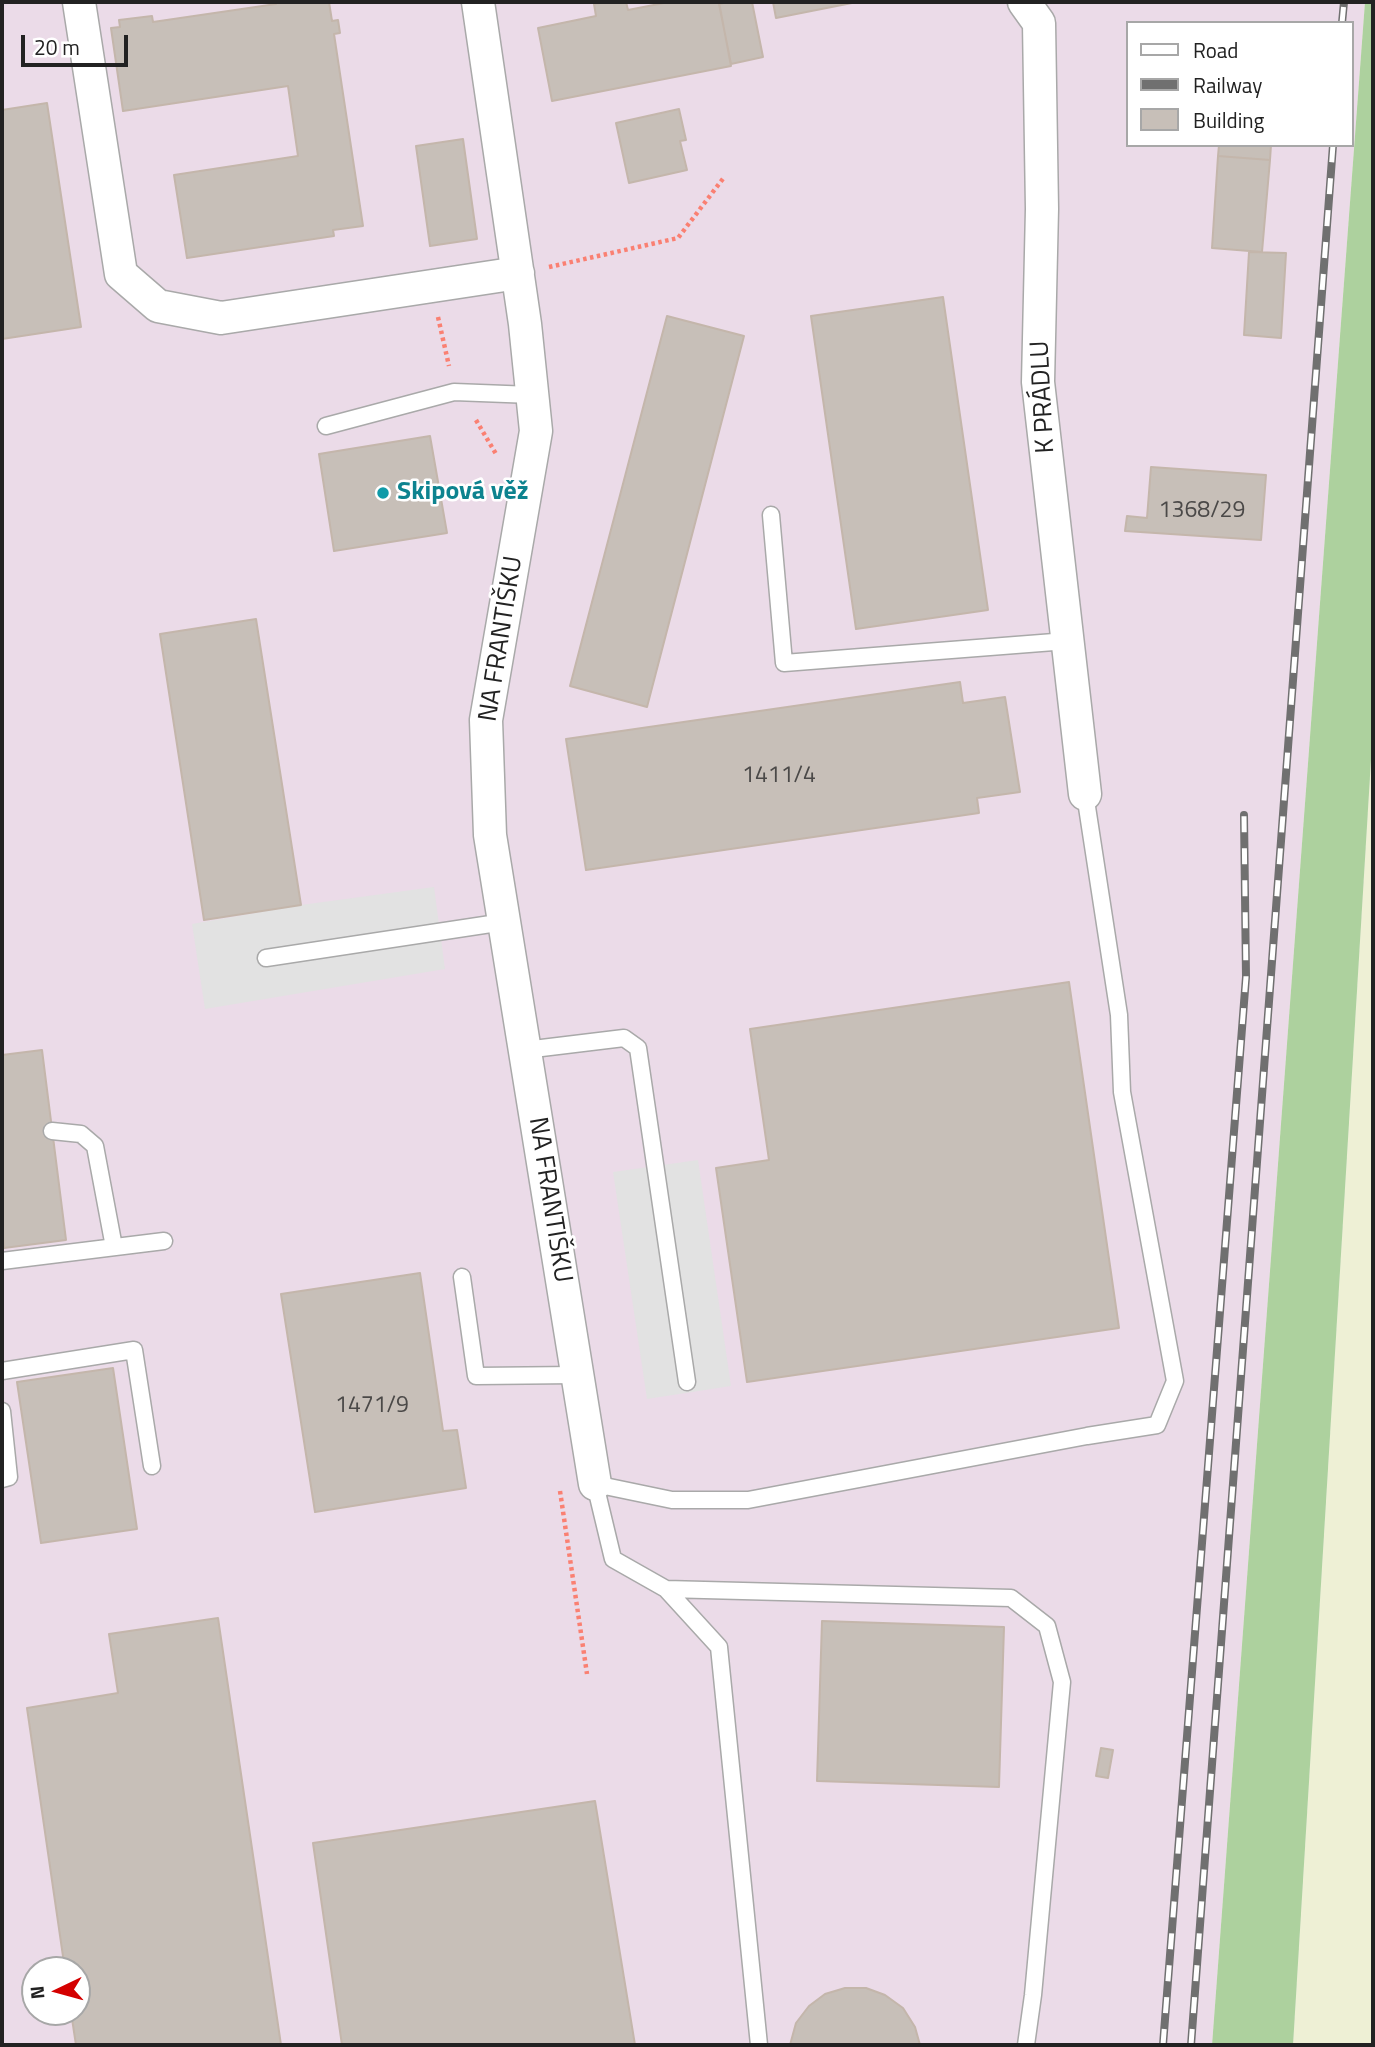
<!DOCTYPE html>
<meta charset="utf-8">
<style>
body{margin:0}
#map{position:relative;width:1375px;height:2047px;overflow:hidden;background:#f2efe9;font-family:"Titillium Web",sans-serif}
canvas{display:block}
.frame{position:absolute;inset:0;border:4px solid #222;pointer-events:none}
.legend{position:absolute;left:1126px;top:21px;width:228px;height:126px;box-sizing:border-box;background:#fff;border:2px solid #a7a7a7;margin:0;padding:9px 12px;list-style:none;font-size:21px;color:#222}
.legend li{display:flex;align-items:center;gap:14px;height:35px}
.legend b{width:35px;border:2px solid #a7a7a7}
.north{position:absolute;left:21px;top:1956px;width:70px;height:70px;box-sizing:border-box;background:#fff;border:2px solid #a7a7a7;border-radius:50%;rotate:265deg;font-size:19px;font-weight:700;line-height:28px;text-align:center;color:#222}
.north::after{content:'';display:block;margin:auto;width:24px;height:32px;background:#d40000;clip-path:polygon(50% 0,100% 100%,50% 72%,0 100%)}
.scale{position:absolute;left:21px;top:35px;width:107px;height:32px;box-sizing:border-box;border:4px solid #222;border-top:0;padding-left:9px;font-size:21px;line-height:24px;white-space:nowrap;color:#222;-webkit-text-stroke:5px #fff;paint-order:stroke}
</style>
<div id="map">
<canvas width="1375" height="2047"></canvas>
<div class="frame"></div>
<ul class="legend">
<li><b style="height:9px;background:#fff"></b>Road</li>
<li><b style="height:9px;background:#707070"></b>Railway</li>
<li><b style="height:19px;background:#c7bfb8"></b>Building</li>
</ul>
<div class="north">N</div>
<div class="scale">20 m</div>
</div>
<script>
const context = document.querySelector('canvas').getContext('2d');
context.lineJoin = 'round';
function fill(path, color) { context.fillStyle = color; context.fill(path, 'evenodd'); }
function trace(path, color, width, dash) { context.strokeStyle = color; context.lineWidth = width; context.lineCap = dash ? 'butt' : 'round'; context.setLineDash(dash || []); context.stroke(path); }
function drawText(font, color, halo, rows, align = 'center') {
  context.font = font + ' "Titillium Web",sans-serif'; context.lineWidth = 5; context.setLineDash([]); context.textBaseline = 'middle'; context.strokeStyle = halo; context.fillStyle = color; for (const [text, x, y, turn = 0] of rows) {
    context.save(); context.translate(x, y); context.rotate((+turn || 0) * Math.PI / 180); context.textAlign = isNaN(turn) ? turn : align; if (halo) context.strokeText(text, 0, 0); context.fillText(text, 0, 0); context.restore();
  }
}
fill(new Path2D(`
 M2,2H1365L1212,2045H2ZM1128,23H1352V145H1128ZM35,1970H77V2012H35Z`), '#ebdbe8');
fill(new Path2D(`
 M1373,727V2045H1293Z`), '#eef0d5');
fill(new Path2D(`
 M1365,2H1373V727L1293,2045H1212Z`), '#add19e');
fill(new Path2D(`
 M434,887L445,969L205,1009L192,924L301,905Z
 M698,1160L731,1386L647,1399L613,1172Z`), '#e2e2e2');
const building = new Path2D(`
 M276,2H329L332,21L338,20L340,33L334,34L363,226L333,230L334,236L187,258L174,175L298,156L288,86L123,111L111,28L120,27L119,20L152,16L153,22L276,4Z
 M607,2H626L628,10L669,2H719L731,66L552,101L538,28L596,16L594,4Z
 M729,2H752L763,57L731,64L719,4Z
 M773,2H857L776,18Z
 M47,103L81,327L2,339V110Z
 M679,109L686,140L680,141L687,170L629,183L616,123Z
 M463,139L477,239L430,246L416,146Z
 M1219,145H1271L1270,160L1218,156Z
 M1218,156L1270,160L1262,252L1212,248Z
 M1249,252L1286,253L1281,338L1244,335Z
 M943,297L988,610L856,629L811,316Z
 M667,316L744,336L647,707L570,686Z
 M430,436L447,533L334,551L319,454Z
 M1151,467L1266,475L1261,540L1125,531L1127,516L1147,518Z
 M256,619L301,905L204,920L160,634Z
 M960,682L963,703L1005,697L1020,792L977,798L979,813L586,870L566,739Z
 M1069,982L1119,1328L747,1382L716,1168L769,1160L750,1029Z
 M42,1050L66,1240L4,1248L2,1230V1055Z
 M420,1273L443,1431L457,1430L466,1488L315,1512L281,1294Z
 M113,1368L137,1529L41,1543L17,1382Z
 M218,1618L281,2045H76L71,2012H77V1970H65L27,1708L118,1693L109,1634Z
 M822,1621L1004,1627L999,1787L817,1781Z
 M1101,1748L1113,1750L1108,1778L1096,1776Z
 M595,1801L635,2045H342L313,1843Z
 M845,1988H866L885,1995L903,2008L915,2027L920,2045H790L796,2023L809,2006L825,1994Z`);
fill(building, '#c7bfb8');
trace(building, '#c4b6ab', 2);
const service = new Path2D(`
 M326,426L454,392L532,395
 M771,515L784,663L1067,641
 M266,958L504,922
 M525,1050L624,1038L638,1048L687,1382
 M52,1131L81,1134L95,1146L114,1247
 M2,1261L164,1241
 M462,1277L476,1376L577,1375
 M2,1371L134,1350L152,1466
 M2,1411L9,1477L2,1479
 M666,1589L1011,1598L1047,1626L1062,1682L1033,1995L1026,2045
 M759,2045L719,1647L666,1589L613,1559L595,1484L672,1500H748L1087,1436L1157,1425L1175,1381L1122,1092L1119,1015L1085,794`);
const minor = new Path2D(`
 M79,2L121,274L158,306L221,318L518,273
 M478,2L525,324L536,431L486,720L490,835L595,1484
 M1024,2L1039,23L1042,209L1038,382L1085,794`);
trace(service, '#a9a9a9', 19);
trace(minor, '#a9a9a9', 35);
trace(new Path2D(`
 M549,267L678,238L725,176
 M438,317L449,366
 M476,420L496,454
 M560,1491L587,1674`), '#fa8072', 4.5, [3.5, 3.5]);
trace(service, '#fff', 16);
trace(minor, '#fff', 32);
const rail = new Path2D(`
 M1342,23L1344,2
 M1163,2045L1246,977L1244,815
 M1191,2045L1333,145`);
trace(rail, '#707070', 8);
trace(rail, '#fff', 5, [16]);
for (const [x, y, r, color] of [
 [383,493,7,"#0f9aa8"]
]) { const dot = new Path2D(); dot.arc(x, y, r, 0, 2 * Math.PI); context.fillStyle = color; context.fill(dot); trace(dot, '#fff', 2.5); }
drawText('23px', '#4b4948', null, [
 ["1368/29",1202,511],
 ["1411/4",779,776],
 ["1471/9",372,1406]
]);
drawText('26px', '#222', '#fff', [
 ["K PRÁDLU",1044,397,-93],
 ["NA FRANTIŠKU",502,639,-81],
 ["NA FRANTIŠKU",549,1200,81]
]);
drawText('bold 26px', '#0d838f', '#fff', [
 ["Skipová věž",397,493]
], 'left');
</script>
